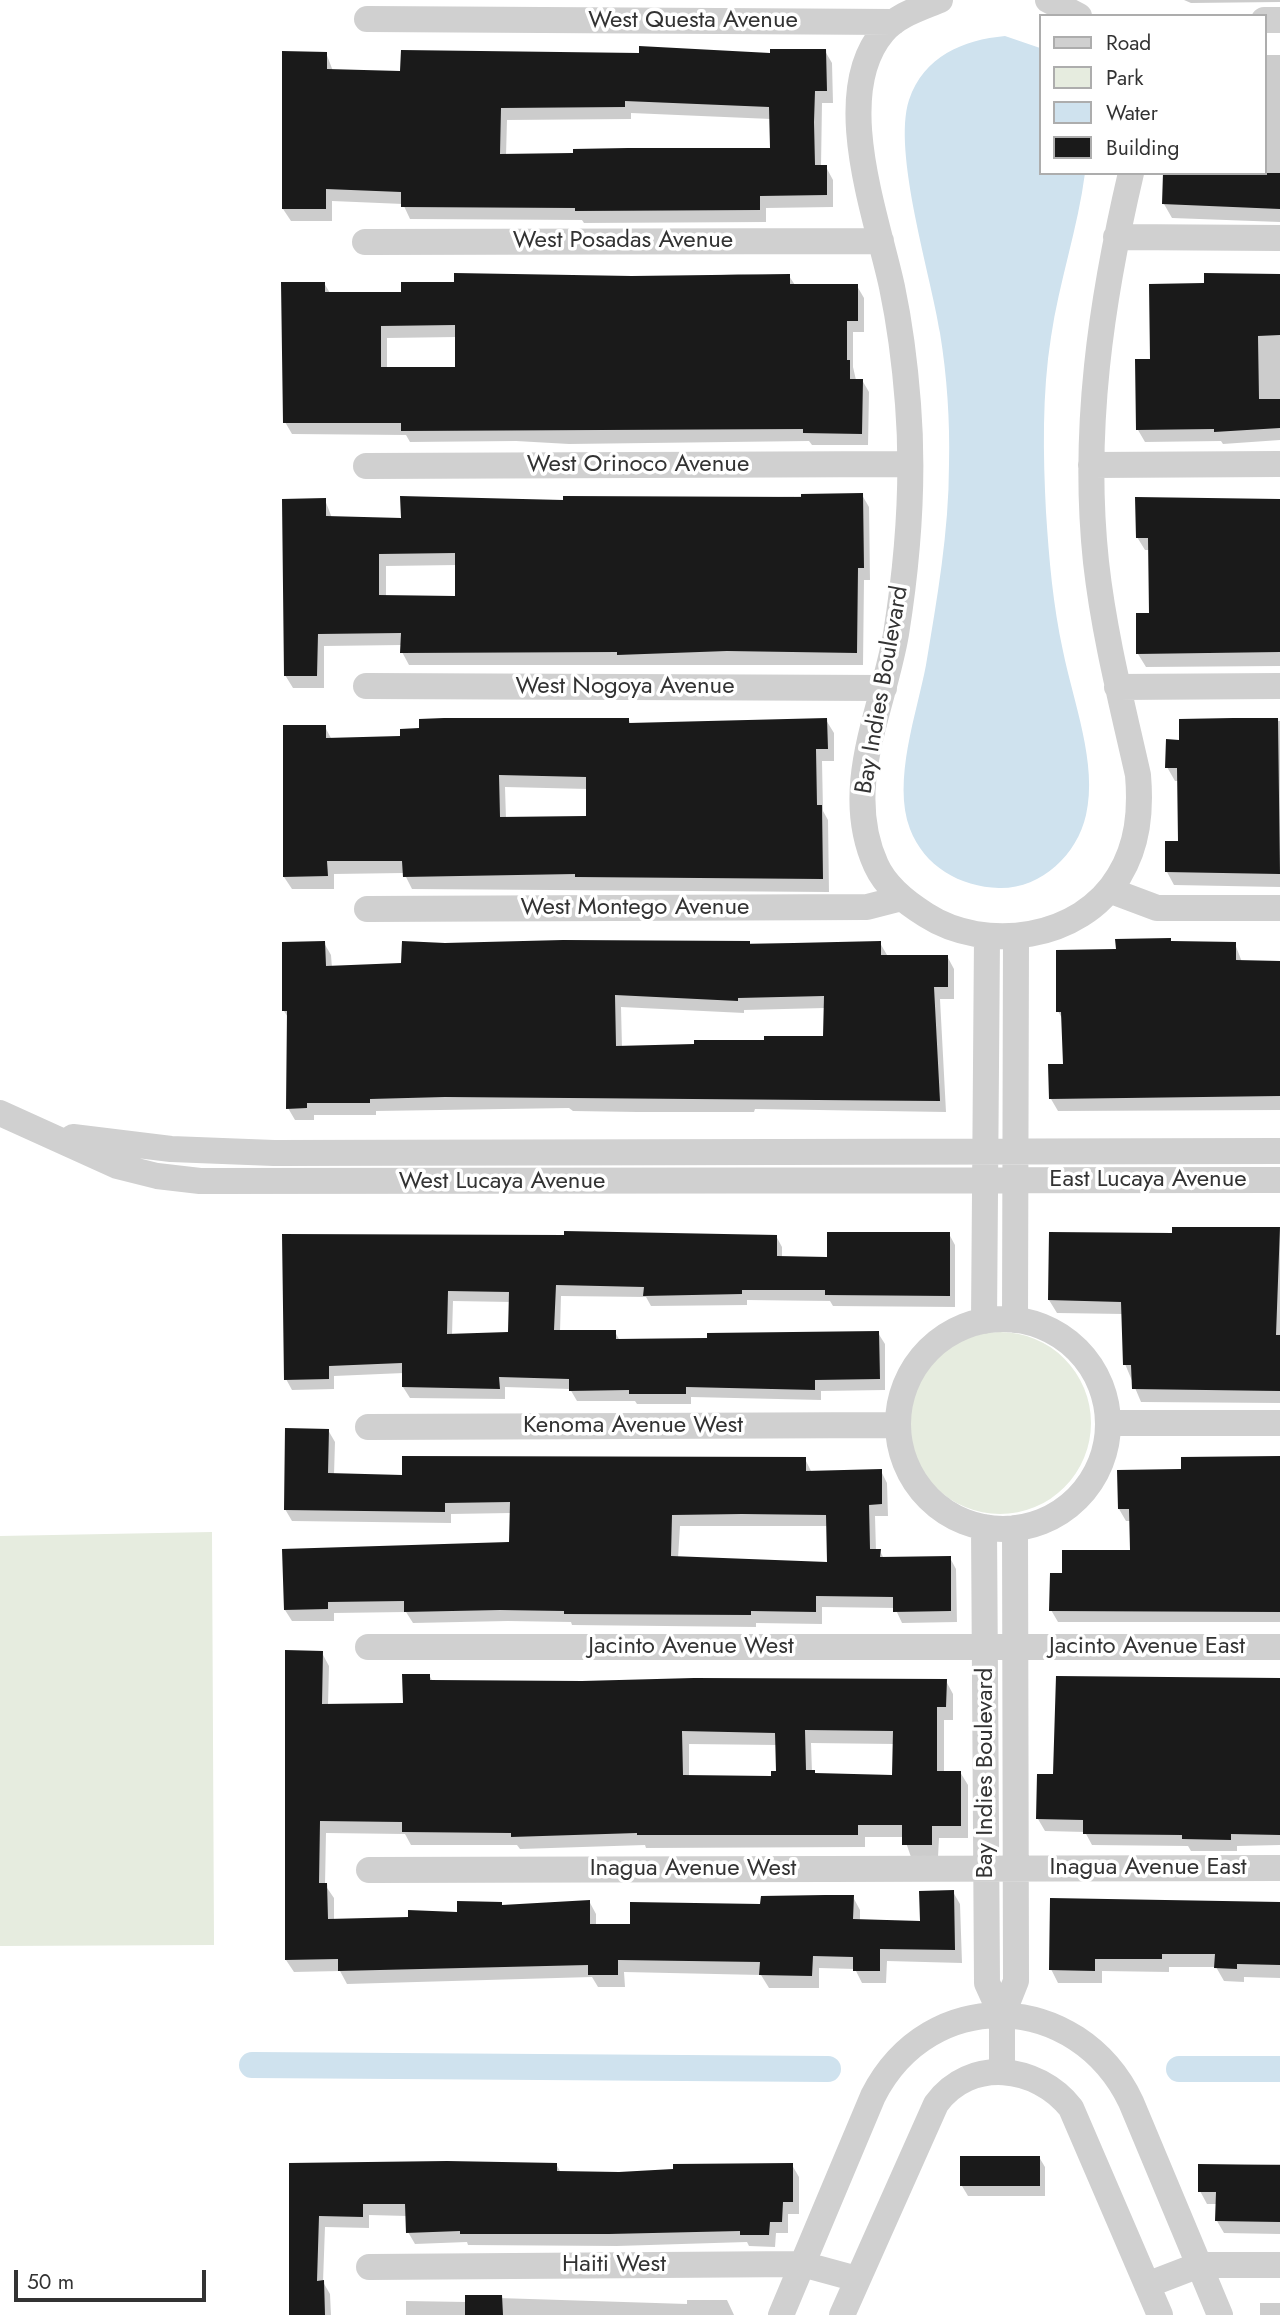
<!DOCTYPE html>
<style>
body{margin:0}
#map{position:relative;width:1280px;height:2315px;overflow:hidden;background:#fff;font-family:Jost,sans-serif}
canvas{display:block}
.legend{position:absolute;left:1039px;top:14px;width:228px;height:161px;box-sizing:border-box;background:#fff;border:2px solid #adadad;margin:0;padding:9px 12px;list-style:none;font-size:21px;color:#333}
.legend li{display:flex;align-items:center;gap:14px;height:35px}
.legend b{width:35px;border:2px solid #adadad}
.scale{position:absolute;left:14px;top:2270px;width:192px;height:32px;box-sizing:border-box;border:4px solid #333;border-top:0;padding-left:9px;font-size:21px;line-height:24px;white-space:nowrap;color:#333;-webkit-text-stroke:5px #fff;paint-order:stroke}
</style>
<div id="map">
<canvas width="1280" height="2315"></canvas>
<ul class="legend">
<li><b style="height:9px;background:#d0d0d0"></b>Road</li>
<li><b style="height:19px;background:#e6ecdf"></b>Park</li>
<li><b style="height:19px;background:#cfe2ee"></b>Water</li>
<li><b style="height:19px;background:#1a1a1a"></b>Building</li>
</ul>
<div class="scale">50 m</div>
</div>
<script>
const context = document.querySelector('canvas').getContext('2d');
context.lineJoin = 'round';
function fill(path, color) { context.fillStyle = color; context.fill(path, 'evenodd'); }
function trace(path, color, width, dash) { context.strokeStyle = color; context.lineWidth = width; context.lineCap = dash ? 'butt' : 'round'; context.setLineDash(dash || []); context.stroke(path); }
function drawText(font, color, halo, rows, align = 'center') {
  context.font = font + ' Jost,sans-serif'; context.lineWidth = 7; context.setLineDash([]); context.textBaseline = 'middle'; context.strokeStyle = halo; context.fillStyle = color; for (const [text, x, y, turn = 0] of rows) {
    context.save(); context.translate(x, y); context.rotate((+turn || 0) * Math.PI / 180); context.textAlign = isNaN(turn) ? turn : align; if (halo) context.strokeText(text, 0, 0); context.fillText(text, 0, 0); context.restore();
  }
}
fill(new Path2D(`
 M909 1423a91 91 0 1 1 182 0a91 91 0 1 1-182 0Z
 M212,1532L214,1945L0,1946V1536Z`), '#e6ecdf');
fill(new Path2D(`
 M1005,36L1040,48V173H1085C1078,228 1059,282 1051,337C1042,393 1043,455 1046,512C1049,559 1053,605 1063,651C1073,701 1098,764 1086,815C1077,855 1041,889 999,888C960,887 924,866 910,829C892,781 917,713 926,665C937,599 949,532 949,464C950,421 947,376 940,333C931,275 892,152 909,100C924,56 963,40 1005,36Z`), '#cfe2ee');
fill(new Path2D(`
 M1184,0H1280V2L1191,3Z
 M825,51L832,63L833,103H822L821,167H826L833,180V207L766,208V222L584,223L582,220L410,219L403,204L332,201V221H291L283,209L326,53L333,71L402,72ZM631,113L771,119L772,150L506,156L507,120L631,119Z
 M1264,55H1280V222L1172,218L1164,204L1264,173Z
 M738,274L789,276L795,285L857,286L864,298V332H853V367L856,380H862L869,392L868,445H812L809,441L569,444L516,441L410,442L406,435L292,434L285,422L324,283L330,293L403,294ZM457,337V369H387V338Z
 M1280,275V440L1223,444L1221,441L1145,442L1138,430L1152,361L1206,285Z
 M862,495L869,507L870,580H864L863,665H409L402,652V645L324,646V688H293L285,675L325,500L332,518L402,520L564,502ZM457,565V598L386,597V566Z
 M1280,500V666L1146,667L1138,654L1151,615L1150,550H1145L1137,537Z
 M628,719L631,724L826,720L834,733V761H822L823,811L828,820L829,892L412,889L404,873L334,874V889H292L284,877L325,727L332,740L402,738ZM505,787L588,789L587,818L506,819Z
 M1181,721H1280V887L1174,885L1167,872L1180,843L1179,781H1175L1167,767L1180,742Z
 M324,943L331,955L332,968L403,965V943H880L887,955L947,956L954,969V999H940L946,1112L755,1109L754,1112H637L573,1111L569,1108L376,1111V1115H314V1120H295L288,1108L289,1019L284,1011ZM621,1007L744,1013V1010L825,1008V1038L622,1048Z
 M1171,943L1235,944L1242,962L1280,963V1110L1058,1111L1051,1099L1064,1066L1063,1020L1058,1011L1117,951Z
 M1280,1228V1403L1141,1402L1125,1364L1123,1314L1057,1313L1049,1300L1174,1235V1229Z
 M949,1234L955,1245V1307L833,1306L830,1301L747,1300V1305L651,1306L646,1297L561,1296L560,1332H615L620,1341L878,1333L885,1344V1390L821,1391V1400L691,1397V1404H637L635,1401H577L570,1389L505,1387V1399L410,1398L403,1387L404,1373L334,1376V1389L292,1390L286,1379L284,1235L776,1236L782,1247V1258L829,1259ZM453,1301L511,1302L510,1333L452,1335Z
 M328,1430L335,1442L334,1475L404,1476L805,1459L812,1473L881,1471L887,1483L888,1516H875L876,1551H880L884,1559L950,1558L956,1569L957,1622L902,1623L895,1608L822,1607V1624L756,1623V1627L572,1625L571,1622L508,1621L413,1623L406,1612L334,1613V1621H292L285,1610L511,1544V1513L451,1514V1523L292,1521L285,1509ZM680,1526H828V1564L678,1558Z
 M1280,1456V1622H1058L1051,1610L1064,1575L1132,1552L1131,1521H1126L1119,1509L1183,1471Z
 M322,1653L329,1666L328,1705H404L429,1675L433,1682L946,1681L953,1694V1720H944V1772H960L968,1785V1838H939L938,1857H911L904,1837H865V1847L646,1848L645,1845L520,1849L517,1845H411L405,1834L326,1833L325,1885L334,1898V1921L409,1919L503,1906L589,1901L596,1914V1926L631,1925L762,1905L853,1897L860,1910V1921L921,1923L953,1892L960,1904L962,1963L887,1961L886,1983H862L855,1969L819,1968V1988H769L761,1975L624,1972L625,1987H598L592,1977L347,1984L340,1971L294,1972L286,1960ZM811,1743L894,1744V1776L816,1775L812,1772ZM689,1744L777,1745L778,1773L773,1778L689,1777Z
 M1280,1679V1845L1237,1846V1851H1191L1188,1846L1092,1845L1085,1832L1045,1831L1038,1819L1054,1776Z
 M1280,1904V1978L1244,1977V1982L1224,1981L1216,1967H1169V1972L1102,1971V1983H1058L1051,1969Z
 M1039,2157L1045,2167V2196H968L962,2186Z
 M291,2164H556L561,2173H619L792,2165L799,2177V2214H788V2233H776L775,2247L749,2246L747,2242L617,2246L468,2245L467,2242L415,2244L408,2232L407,2216L369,2215V2228L325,2227L323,2282L330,2294L331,2315H291Z
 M1280,2164V2234L1224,2233L1217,2221V2204H1207L1200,2191V2166Z
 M467,2297L687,2304V2300H727L734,2315H406V2301L467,2302Z
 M1260,2303H1280V2315H1260Z`), '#0003');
trace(new Path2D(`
 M252,2065L828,2069
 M1179,2069H1280`), '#cfe2ee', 26);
fill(new Path2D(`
 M639,46L770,53V49H826L827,91H815L814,122L815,165H827V195L760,196V210L575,211V208L401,207V192L326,189V209H282V51L327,52V69L400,71L401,50L639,53ZM625,101L769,107L770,148H628L573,149V153L500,154L501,108L625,107Z
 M1163,173H1280V209L1162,204Z
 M454,273L632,276L790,274V284H858V321H847V360H850V379H863L862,434L803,433V429L401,431V423H283L281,282H325V292H401V282H454ZM455,325V367H381V326Z
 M1204,273L1280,274V335L1258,336L1259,399H1280V428L1214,432V429L1136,430L1135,359H1150L1149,284L1204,283Z
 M863,493L864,568H858L857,653L727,651L617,655V652L400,653L401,633L318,634L317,676H284L282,499L326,498V516L401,518L400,496L563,500V496L801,497V494ZM455,553V596L379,595V554Z
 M1135,497L1280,499V652L1136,654V613H1149L1148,538H1136Z
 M444,718H629V723L827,718L828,749H816L817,805H822L823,879L575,877V874L403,877L402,861H327L328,876L283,877V725H326V738L400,736V729L419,728V719ZM499,775L586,777V816L500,817Z
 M1233,718H1278L1280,874L1165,872V841H1178L1177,768H1165L1166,739L1179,740V719Z
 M1171,938V941L1236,942V960L1280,961V1096L1049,1099L1048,1064H1063L1061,1012H1056V950L1116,949L1115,939Z
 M563,940L750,941V944L881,941V955H948V987H934L940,1101L445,1097L370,1099V1103H307V1108L286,1109L287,1011H282V942L325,941L326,966L401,963L402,941L445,943ZM615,995L738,1001V998L824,996L823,1036H764V1040H694V1044L616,1046Z
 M1172,1227H1280L1276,1335H1280V1391L1132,1389L1131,1365H1123L1121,1302L1048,1300L1049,1232L1172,1233Z
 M564,1231L777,1235V1256L827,1257V1232H950V1296L825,1295V1290H742V1294L643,1296L644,1287L556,1285L554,1330H616V1339L707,1338V1333L879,1331L880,1379L815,1380V1390L686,1387V1394H629V1390L569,1391V1379L499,1377L500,1389L402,1387V1363L329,1366V1379L284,1380L282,1234L564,1235ZM448,1291L509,1292L508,1332L447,1334Z
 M285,1428L329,1429L328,1473L402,1475V1456L806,1457V1471L882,1469V1504L869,1505L870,1549H881L880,1557L951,1556V1611L893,1612V1597L816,1596V1612L751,1611V1615L564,1614V1611L500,1610L404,1612V1601L328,1602V1609L284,1610L282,1549L509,1542L510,1502L445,1503V1512L284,1510ZM742,1514L826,1515L827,1562L671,1556L672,1515Z
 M1280,1456V1612L1049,1611L1050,1573H1062V1550H1130L1129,1509H1118L1117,1470L1181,1469V1457Z
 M285,1650L323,1651L322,1704L403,1703L402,1674H430V1680L582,1681L694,1678L947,1679L946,1707H937V1771H961V1826H932V1845H902V1825H858V1835H637V1833L511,1837V1833L402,1832V1822L320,1821L319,1883H327L328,1919L408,1917V1910L457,1912V1901L502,1902V1905L590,1900V1924H630V1902L760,1904L761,1896L825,1895H854L853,1919L920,1921L919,1891L954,1890L955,1950L880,1949V1971H853V1957L813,1956L812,1976L759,1975L760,1962L618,1960V1975H588V1965L338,1971V1959L285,1960ZM805,1730L893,1731L892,1775L815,1773V1770H806ZM682,1731L775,1733L776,1771H771V1776L683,1775Z
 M1056,1676L1280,1678V1835L1231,1834V1840L1182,1839V1835L1083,1834V1820L1036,1819L1037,1774H1053Z
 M1050,1898L1280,1902V1965L1237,1964V1969L1214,1968L1215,1954H1162V1959H1095V1971L1049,1970Z
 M960,2156H1040V2186H960Z
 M447,2161L557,2163V2171L619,2172L673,2169V2164L793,2163V2202H783L782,2222H770L769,2235H740V2231L609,2234H460V2231L406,2233L405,2204H363V2217L319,2216L317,2281L324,2280L325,2315H289V2163Z
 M1198,2164L1280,2165V2222L1215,2221L1216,2192H1198Z
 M465,2295H502L503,2315H465Z`), '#1a1a1a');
trace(new Path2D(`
 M940,0C921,8 897,15 883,32C830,94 877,217 892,287C900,325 905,365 908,404C914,480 908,559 896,634C883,710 841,788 876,865C886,887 905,902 926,915C985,953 1081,940 1119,876C1138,845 1141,811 1138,775C1122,704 1104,634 1096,562C1082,430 1101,301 1131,173
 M1048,0L1079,16
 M367,19L894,22
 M1264,20H1280
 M1116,237L1280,238
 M365,242L881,241
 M1091,465L1280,464
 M366,466L910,464
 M366,686L884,688
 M1117,687L1280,686
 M1109,890L1157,908H1280
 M367,909L867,907L902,898
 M0,1113L117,1166L157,1176L200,1181L1280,1180
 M73,1137L171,1149L274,1153L1280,1151
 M898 1424a105 105 0 1 1 210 0a105 105 0 1 1-210 0Z
 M1015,1320L1016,937
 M984,1321L987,937
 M1109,1423H1280
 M368,1427L898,1425
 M984,1527L987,1983L1002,2016
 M368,1647H1280
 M369,1870L1280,1868
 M1002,2071V2016L1016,1981L1015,1528
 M369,2267L802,2264L857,2279
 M1147,2285L1199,2265H1280
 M781,2315L873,2096C930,1984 1078,1991 1131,2102L1220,2315
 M842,2315L936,2104C970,2057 1037,2065 1071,2108L1160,2315`), '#d0d0d0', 26);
drawText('24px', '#333', '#fff', [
 ["West Questa Avenue",693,21],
 ["West Posadas Avenue",623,241],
 ["West Orinoco Avenue",638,465],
 ["West Nogoya Avenue",625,687],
 ["Bay Indies Boulevard",883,690,-80],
 ["West Montego Avenue",635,908],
 ["East Lucaya Avenue",1148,1180],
 ["West Lucaya Avenue",502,1182],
 ["Kenoma Avenue West",633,1426],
 ["Jacinto Avenue West",691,1647],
 ["Jacinto Avenue East",1147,1647],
 ["Bay Indies Boulevard",986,1773,-90],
 ["Inagua Avenue East",1148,1868],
 ["Inagua Avenue West",693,1869],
 ["Haiti West",614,2265]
]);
</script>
